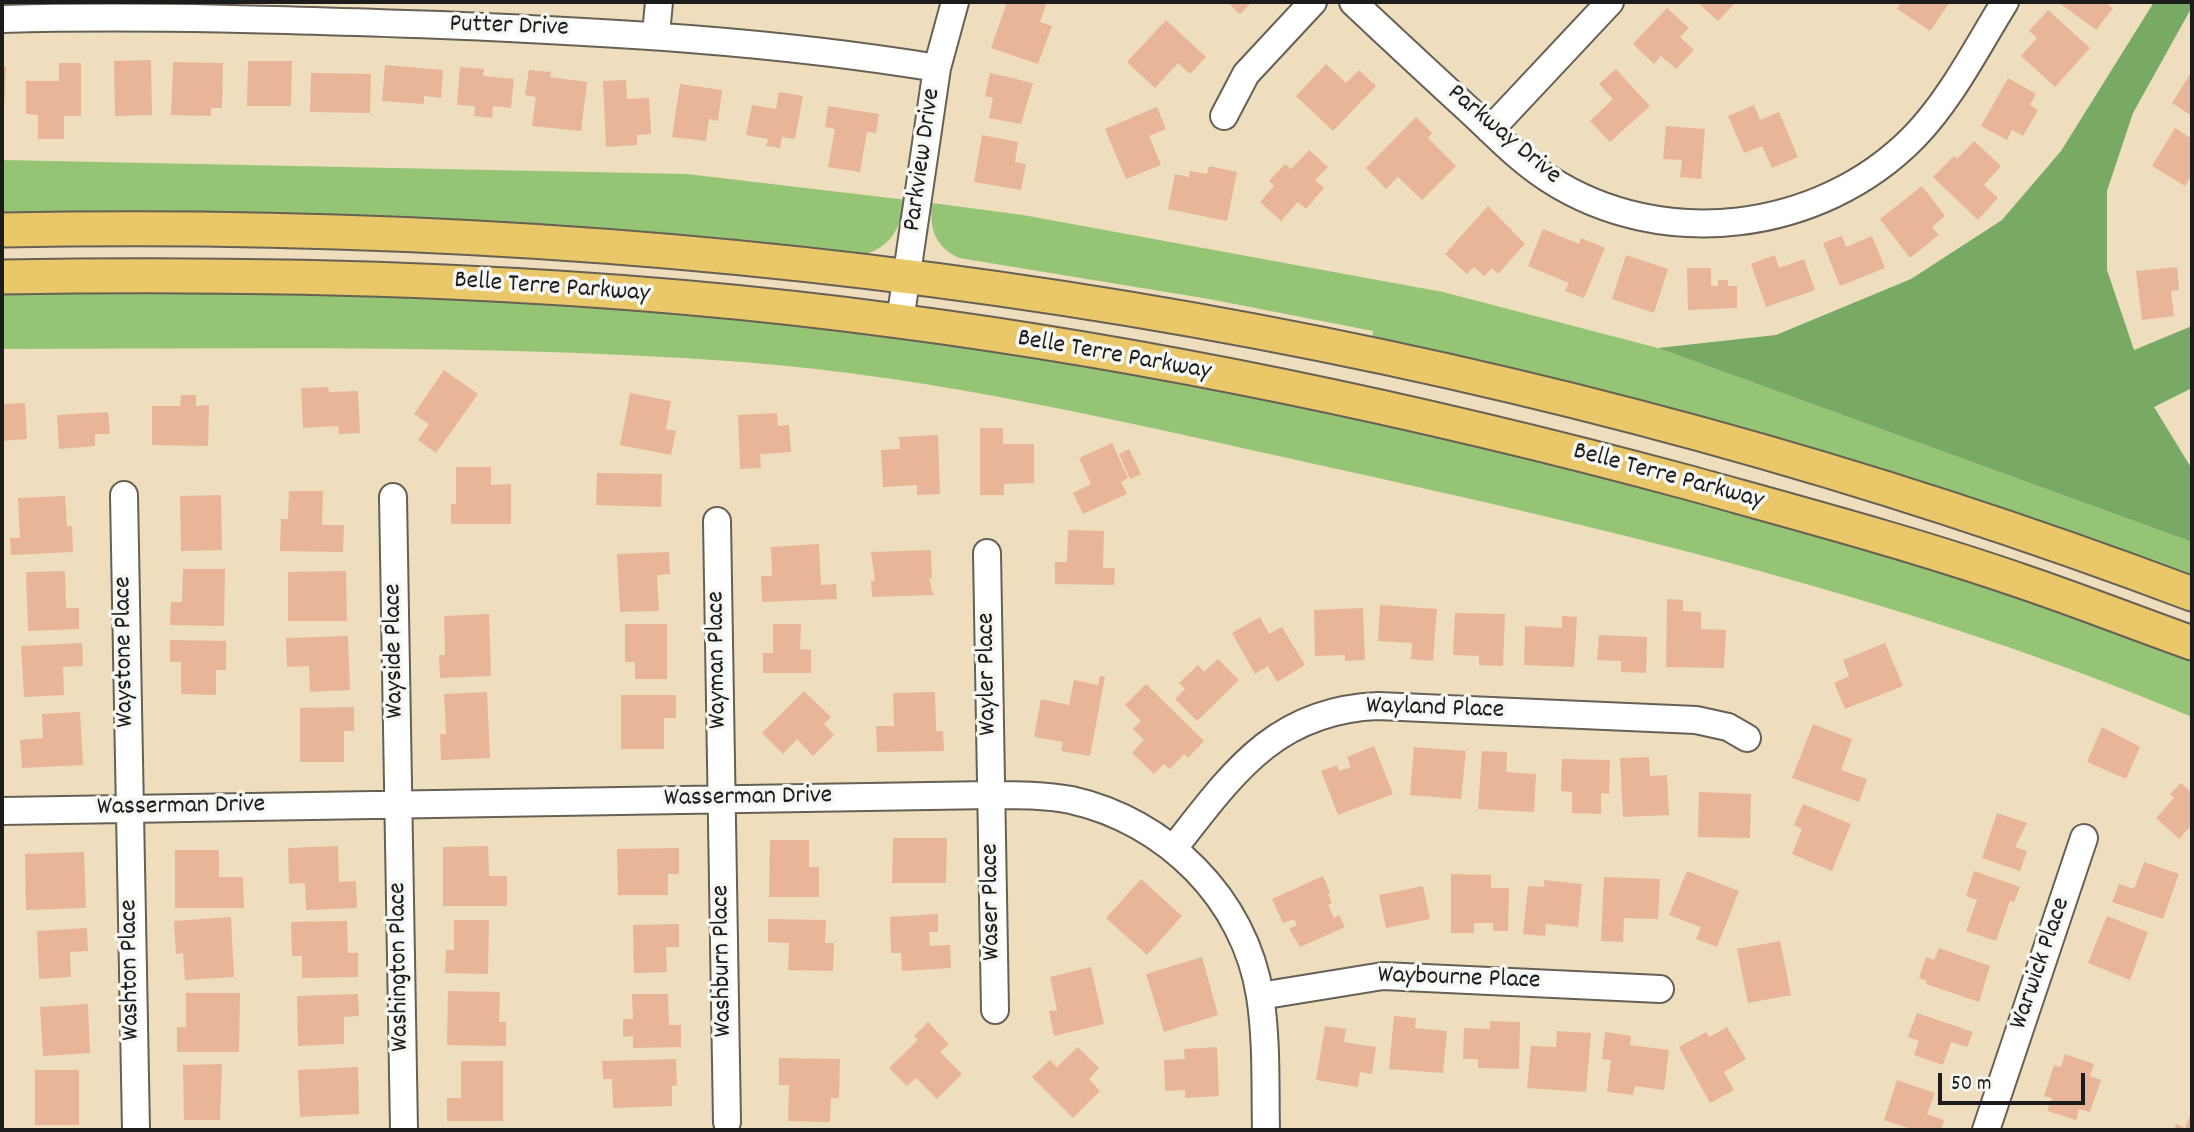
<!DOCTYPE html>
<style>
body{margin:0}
#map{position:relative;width:2194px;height:1132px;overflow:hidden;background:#efdebe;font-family:Dekko,sans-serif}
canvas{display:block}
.frame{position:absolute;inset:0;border:4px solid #1c1c1c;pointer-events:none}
.scale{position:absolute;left:1938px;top:1073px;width:147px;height:32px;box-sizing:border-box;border:4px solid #1c1c1c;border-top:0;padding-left:9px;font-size:21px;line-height:24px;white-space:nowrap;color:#1c1c1c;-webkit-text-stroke:5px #f6f6f2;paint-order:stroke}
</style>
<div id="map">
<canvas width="2194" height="1132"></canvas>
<div class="frame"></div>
<div class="scale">50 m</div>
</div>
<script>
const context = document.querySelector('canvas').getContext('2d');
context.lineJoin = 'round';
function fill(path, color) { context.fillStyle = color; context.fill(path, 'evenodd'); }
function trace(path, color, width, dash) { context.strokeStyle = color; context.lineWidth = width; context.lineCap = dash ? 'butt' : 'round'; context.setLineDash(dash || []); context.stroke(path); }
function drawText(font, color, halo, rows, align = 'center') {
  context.font = font + ' Dekko,sans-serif'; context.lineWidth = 7; context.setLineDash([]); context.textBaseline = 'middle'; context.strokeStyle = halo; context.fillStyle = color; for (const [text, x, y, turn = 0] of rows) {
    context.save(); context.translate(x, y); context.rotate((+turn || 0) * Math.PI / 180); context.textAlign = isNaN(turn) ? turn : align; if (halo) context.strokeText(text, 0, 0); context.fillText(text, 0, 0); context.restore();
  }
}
fill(new Path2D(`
 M2,160L687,174L907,200C899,228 893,246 863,255L2,220Z
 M932,203L1023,215L1443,292L1658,348L2192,542V583L1372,341L1373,331L1209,299L959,258C935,247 929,228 932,203Z
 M168,289L558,302L922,337L1280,397L1836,535L2192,654V717C1917,601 1610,529 1319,465C1129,423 938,377 743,362C497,344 249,349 2,349V291Z`), '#95c574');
fill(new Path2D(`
 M2154,2H2192V7L2133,113L2107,191V270L2134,350L2192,326V388L2154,407L2192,469V542L1658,348L1776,335L1911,279L2002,220L2061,151Z`), '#78aa66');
fill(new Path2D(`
 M1007,2H1047L1040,22L1052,26L1038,64L991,48Z
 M1227,2H1252L1240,14Z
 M1697,2H1736L1718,21Z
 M1902,2H1950L1930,31L1897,9Z
 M2058,2H2104L2113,8L2096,30Z
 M1667,8L1689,28L1680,37L1694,50L1676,69L1661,56L1654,64L1633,44Z
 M2048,10L2090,48L2055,87L2021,56L2037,38L2029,31Z
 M1166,20L1206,57L1190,74L1178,63L1155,88L1127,62Z
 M151,60L152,115L115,116L114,61Z
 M248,61H292L291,106H247Z
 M173,62L223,63L222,108H211V116L171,115Z
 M59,63H81V116H64V139H38V115L26,114V81H59Z
 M1326,64L1346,83L1359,70L1376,86L1333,131L1296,96Z
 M385,65L443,70L441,98L424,96V104L382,101Z
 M2,66L6,67L4,112H2Z
 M460,67L484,69L483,76L514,79L511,108L493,106L492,118L474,116L475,106L457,105Z
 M1616,69L1650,106L1610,142L1590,121L1613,99L1599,84Z
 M529,70L551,72L550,77L587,82L581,131L532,126L536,97L525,95Z
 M2192,71V116L2172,103Z
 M311,73L371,74L370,113L310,112Z
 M990,73L1033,83L1021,124L989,118L993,98L985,96Z
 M2008,78L2036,94L2030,105L2038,110L2023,136L2012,130L2007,140L1981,126Z
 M626,80L627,99L649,98L651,134L637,135V145L606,147L603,81Z
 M680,84L722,90L718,121L709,119L706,141L672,137Z
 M779,92L803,96L795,139L782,137L780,148L766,146L768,139L746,135L752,105L776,109Z
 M1754,105L1760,120L1779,112L1798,157L1772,168L1762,146L1744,153L1728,116Z
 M828,106L879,114L876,133L867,132L860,172L828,167L835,129L825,127Z
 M1157,107L1166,129L1149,136L1161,165L1126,179L1105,129Z
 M1416,117L1432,133L1428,138L1456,166L1422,200L1398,177L1386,189L1366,168Z
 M1666,126L1705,129L1701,179L1680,177L1682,160L1663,159Z
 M2175,128L2192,139V175L2185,186L2152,166Z
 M982,135L1018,142L1015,162L1026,164L1021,190L974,182Z
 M1974,141L2001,166L1984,185L1998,198L1978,220L1933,177L1954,156L1957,159Z
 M1309,150L1328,167L1315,180L1324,188L1306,209L1298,202L1281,221L1260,202L1274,186L1269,181L1285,164L1291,169Z
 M1209,166L1237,172L1227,221L1168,209L1175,174L1189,177L1190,171L1207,174Z
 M1922,186L1945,216L1932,227L1939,235L1910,258L1880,219Z
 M1488,206L1525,244L1498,274L1492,268L1484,276L1474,267L1467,274L1445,254Z
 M1543,229L1579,244L1581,238L1605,248L1584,298L1565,291L1569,283L1528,266Z
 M1842,236L1846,247L1872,236L1885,268L1840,286L1823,243Z
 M1626,255L1668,269L1654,313L1612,299Z
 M1775,255L1779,268L1804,259L1815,290L1766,307L1751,264Z
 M2177,267L2179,290L2171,291L2174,316L2142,320L2136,271Z
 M1687,268H1711V286H1718V280H1728V286H1737V308L1688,310Z
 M444,370L478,394L436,453L418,440L429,424L414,414Z
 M328,387L329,392L358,391L360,433L339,434L338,426L303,428L301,388Z
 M630,393L671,401L666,429L676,431L671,455L620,445Z
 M181,395H196V406L209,405L208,446L152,445V406H180Z
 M25,403L27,439L2,441V404Z
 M108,412L110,434H95V446L59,449L57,415Z
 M777,413L778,426L789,425L791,452L760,454L761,468L740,469L738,415Z
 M980,428H1003V444H1034V483L1004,484V495H980Z
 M938,435L940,494L917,495V485L883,487L881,450L900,449L899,437Z
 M1112,443L1128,478L1121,482L1127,494L1083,514L1073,493L1091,484L1079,458Z
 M1129,449L1141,474L1130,479L1119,454Z
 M456,467H491V485L511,484V524H451V504H456Z
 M597,473L662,474L661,507L596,505Z
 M289,491H323L322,525H344L343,552L280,551L281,519H288Z
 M221,495L222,550L181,551L180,496Z
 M65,496L67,526H72L73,552L11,555L10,538H20L18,498Z
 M1068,530L1104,531L1103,568H1115L1114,585L1055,584V562H1067Z
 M819,544L821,585L836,584L837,599L762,602L761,576H772L771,547Z
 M931,550L932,578H929L933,595L872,597L871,581H875L871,552Z
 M669,552L670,574L657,575L659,611L620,612L617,554Z
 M183,569H225L224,626L170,625L171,602H182Z
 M65,571L66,608H79V629L28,631L26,572Z
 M346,571L347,621H288V572Z
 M1667,599L1683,600V611L1701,612V629L1726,630L1724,668L1666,667Z
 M1380,605L1437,609L1433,661L1411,659L1412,643L1378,641Z
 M1363,608L1365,660L1345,661V655L1315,656L1314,610Z
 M1455,613L1505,614L1503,666L1479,665V656L1453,655Z
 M489,614L491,676L440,678L439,655H445L444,616Z
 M1562,616L1577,617L1574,667L1524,665L1525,626L1562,628Z
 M1260,617L1269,634L1282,627L1305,665L1277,682L1268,666L1255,674L1232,633Z
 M625,624H667V679H635V662H625Z
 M773,624H801L800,649L811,650V673H763V653H773Z
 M1599,635L1647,637L1646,673L1621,672V661L1597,660Z
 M348,636L350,690L310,692L309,666L287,667L286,638Z
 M170,640L226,641V670H216V695L181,694V662H170Z
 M82,643L83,666L63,667L64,695L24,697L21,646Z
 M1885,643L1903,686L1845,709L1834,683L1849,676L1843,660Z
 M1218,659L1239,680L1197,721L1175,699L1185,689L1179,683L1198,665L1204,672Z
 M1100,676L1105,677L1090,756L1061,751L1063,742L1034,737L1041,699L1069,705L1074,680L1098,685Z
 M1146,684L1204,741L1188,758L1184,754L1170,769L1164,764L1154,774L1132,753L1144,740L1133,729L1141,721L1125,705Z
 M804,691L831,717L824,724L834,735L813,756L797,739L783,754L762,733Z
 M487,692L490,758L441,760L440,734H446L444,694Z
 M935,692L936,731H943L944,751L877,752L876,726H894L893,693Z
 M621,695H676V718H664V749H621Z
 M354,707V731H344V762H300V708Z
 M80,712L83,765L22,768L20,740L43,738L42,714Z
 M1813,724L1852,739L1841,770L1867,779L1859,802L1792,778Z
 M2102,727L2140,747L2126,779L2087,762Z
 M1374,746L1393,794L1338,815L1321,771L1337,765L1339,771L1351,767L1347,757Z
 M1414,747L1466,751L1461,799L1410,795Z
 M1482,751L1507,752L1506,772L1536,774L1534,812L1478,809Z
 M1649,757L1650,776L1667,775L1669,815L1623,817L1620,758Z
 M1562,759L1610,760L1609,794L1601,793V814L1572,813V792L1561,791Z
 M2181,783L2192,793V825L2179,839L2156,818L2174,798L2170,794Z
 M1699,792L1751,794L1750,838L1698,837Z
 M1803,804L1851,824L1832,871L1792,854L1802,829L1794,825Z
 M1997,813L2027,823L2015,847L2027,851L2020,871L1982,858Z
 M893,838H947L946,883H892Z
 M770,840H809V867H819V897H769Z
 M338,846L339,882L356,881L357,908L306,910L305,883L289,884L288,848Z
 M488,846L489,876H507V906H443V847Z
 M679,848V874H668V895H618L617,849Z
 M175,850H219V877H243L244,908H175Z
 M84,852L86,908L26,910L25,854Z
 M2144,862L2179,874L2163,919L2112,902L2119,884L2134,889Z
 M1687,871L1739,891L1717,947L1696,939L1701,927L1669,915Z
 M1974,871L2020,887L2014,902L2010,901L1996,941L1966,931L1977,900L1966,896Z
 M1451,874L1491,875V888H1509L1508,931H1493V923H1474V933H1451Z
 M1323,876L1330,893L1328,894L1332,903L1328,905L1334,918L1339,915L1345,927L1300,947L1289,929L1297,925L1294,919L1283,923L1272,899Z
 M1604,877L1660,879L1658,919L1624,918L1623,942L1601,941Z
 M1141,879L1182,916L1147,955L1106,918Z
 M1544,880L1582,884L1578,927L1546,924L1545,936L1523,934L1528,886L1544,887Z
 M1423,886L1430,919L1386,928L1379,895Z
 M938,914V932H929L930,946L950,945L951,968L902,971L901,953H891L890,917Z
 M2107,916L2148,932L2130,980L2088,963Z
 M231,917L234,977L185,980L183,953L176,954L174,921Z
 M768,919L826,920L825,943H834L833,971L788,970L789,943L768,942Z
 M454,920H489L488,974L445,973L446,950H454Z
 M347,921L348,953H358V977L302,978V956H292L291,922Z
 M679,924V947H666L667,972L634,973L633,925Z
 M87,928L88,951L70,952L71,977L39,979L37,931Z
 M1780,941L1791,995L1748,1003L1737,949Z
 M1939,948L1990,966L1979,1002L1926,984L1927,981L1919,978L1926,957L1934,960Z
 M1202,957L1218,1015L1164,1032L1146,974Z
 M1091,967L1104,1024L1054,1036L1049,1011L1057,1010L1050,977Z
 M448,991L500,992L499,1022H506V1046L447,1045Z
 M186,993H240L239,1052H177V1027H186Z
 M358,994L359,1016L344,1017V1044L298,1046L297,996Z
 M632,994H668L669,1025H681V1047L633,1048V1036L623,1037V1019H633Z
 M88,1004L90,1053L43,1056L40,1007Z
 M1917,1013L1973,1032L1967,1047L1951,1042L1943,1065L1914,1055L1919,1041L1908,1037Z
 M1394,1016L1416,1018L1415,1028L1447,1031L1443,1073L1389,1069Z
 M1490,1021L1520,1022L1519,1069L1478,1068V1059H1463L1464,1028L1490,1029Z
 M928,1022L949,1044L940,1052L962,1074L937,1099L916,1078L907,1086L889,1068L918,1040L914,1036Z
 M1325,1026L1346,1029L1344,1042L1376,1047L1372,1074L1360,1072L1358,1087L1316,1080Z
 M1727,1027L1746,1059L1724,1072L1734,1090L1710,1103L1679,1047L1706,1032L1709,1037Z
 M1557,1031L1591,1033L1586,1092L1527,1088L1531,1046L1556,1047Z
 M1605,1032L1631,1036L1630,1045L1669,1050L1664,1090L1635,1086L1633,1095L1607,1092L1611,1060L1602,1059Z
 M1078,1047L1099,1068L1089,1079L1100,1091L1073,1118L1032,1077L1050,1060L1057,1067Z
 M1217,1047L1219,1096L1185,1098V1090L1165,1091L1164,1060L1185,1059L1184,1049Z
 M2065,1054L2094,1064L2090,1076L2101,1080L2090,1112L2079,1109L2076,1120L2047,1111L2052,1098L2044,1096L2054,1065L2061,1067Z
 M779,1058L840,1059L839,1098H831L830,1122L788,1121L789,1085H779Z
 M676,1059L677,1085L672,1086V1106L613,1108L612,1079H603L602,1061Z
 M461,1061H503V1121H447V1098H461Z
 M222,1064L220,1120H184L183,1065Z
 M358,1067L359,1114L300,1117L298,1070Z
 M35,1070H79V1125H35Z
 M1897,1080L1935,1093L1927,1114L1944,1120L1941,1130H1914L1884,1120Z
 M2192,1110V1130H2174L2176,1124L2185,1128Z`), '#e8b599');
const minor = new Path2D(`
 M1353,2C1391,38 1430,74 1469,110C1494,133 1519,160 1549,179C1662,252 1820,233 1914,137C1951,99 1977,47 2005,2
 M2,19C148,15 295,20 441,25C607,32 773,41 937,68
 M656,34L659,2
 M1224,116L1246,74L1313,2
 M1490,130L1610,2
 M900,321L937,68L955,2
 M124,495L136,1130
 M393,497L404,1130
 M717,521L727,1122
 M987,553L995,1010
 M2,811L991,795C1018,795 1045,795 1071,800C1166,821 1245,899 1260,996C1267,1040 1265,1086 1266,1130
 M1174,848C1232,774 1275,710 1378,706L1696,720L1728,727L1747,738
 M1260,996L1383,976L1660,989
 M1986,1130L2084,838`);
const major = new Path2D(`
 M2,230C755,215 1486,327 2192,594
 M2,277C301,272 601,281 898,321C1165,356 1430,413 1690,483C1801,514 1914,544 2024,582C2080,601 2136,623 2192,643`);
trace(minor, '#666055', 30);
trace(major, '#666055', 37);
trace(minor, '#fff', 26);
trace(major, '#eac769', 33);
drawText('26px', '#1c1c1c', '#f6f6f2', [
 ["Putter Drive",509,28,2],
 ["Parkway Drive",1503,136,40],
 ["Parkview Drive",924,160,-82],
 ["Belle Terre Parkway",552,289,4],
 ["Belle Terre Parkway",1114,357,10],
 ["Belle Terre Parkway",1668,478,15],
 ["Wayside Place",396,651,-91],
 ["Waystone Place",126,652,-91],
 ["Wayman Place",719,660,-91],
 ["Wayler Place",989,674,-91],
 ["Wayland Place",1435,710,2],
 ["Wasserman Drive",748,799,-1],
 ["Wasserman Drive",181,808,-1],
 ["Waser Place",993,902,-91],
 ["Washburn Place",724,961,-91],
 ["Warwick Place",2042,964,-71],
 ["Washington Place",401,967,-91],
 ["Washton Place",132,970,-91],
 ["Waybourne Place",1459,980,2]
]);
</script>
